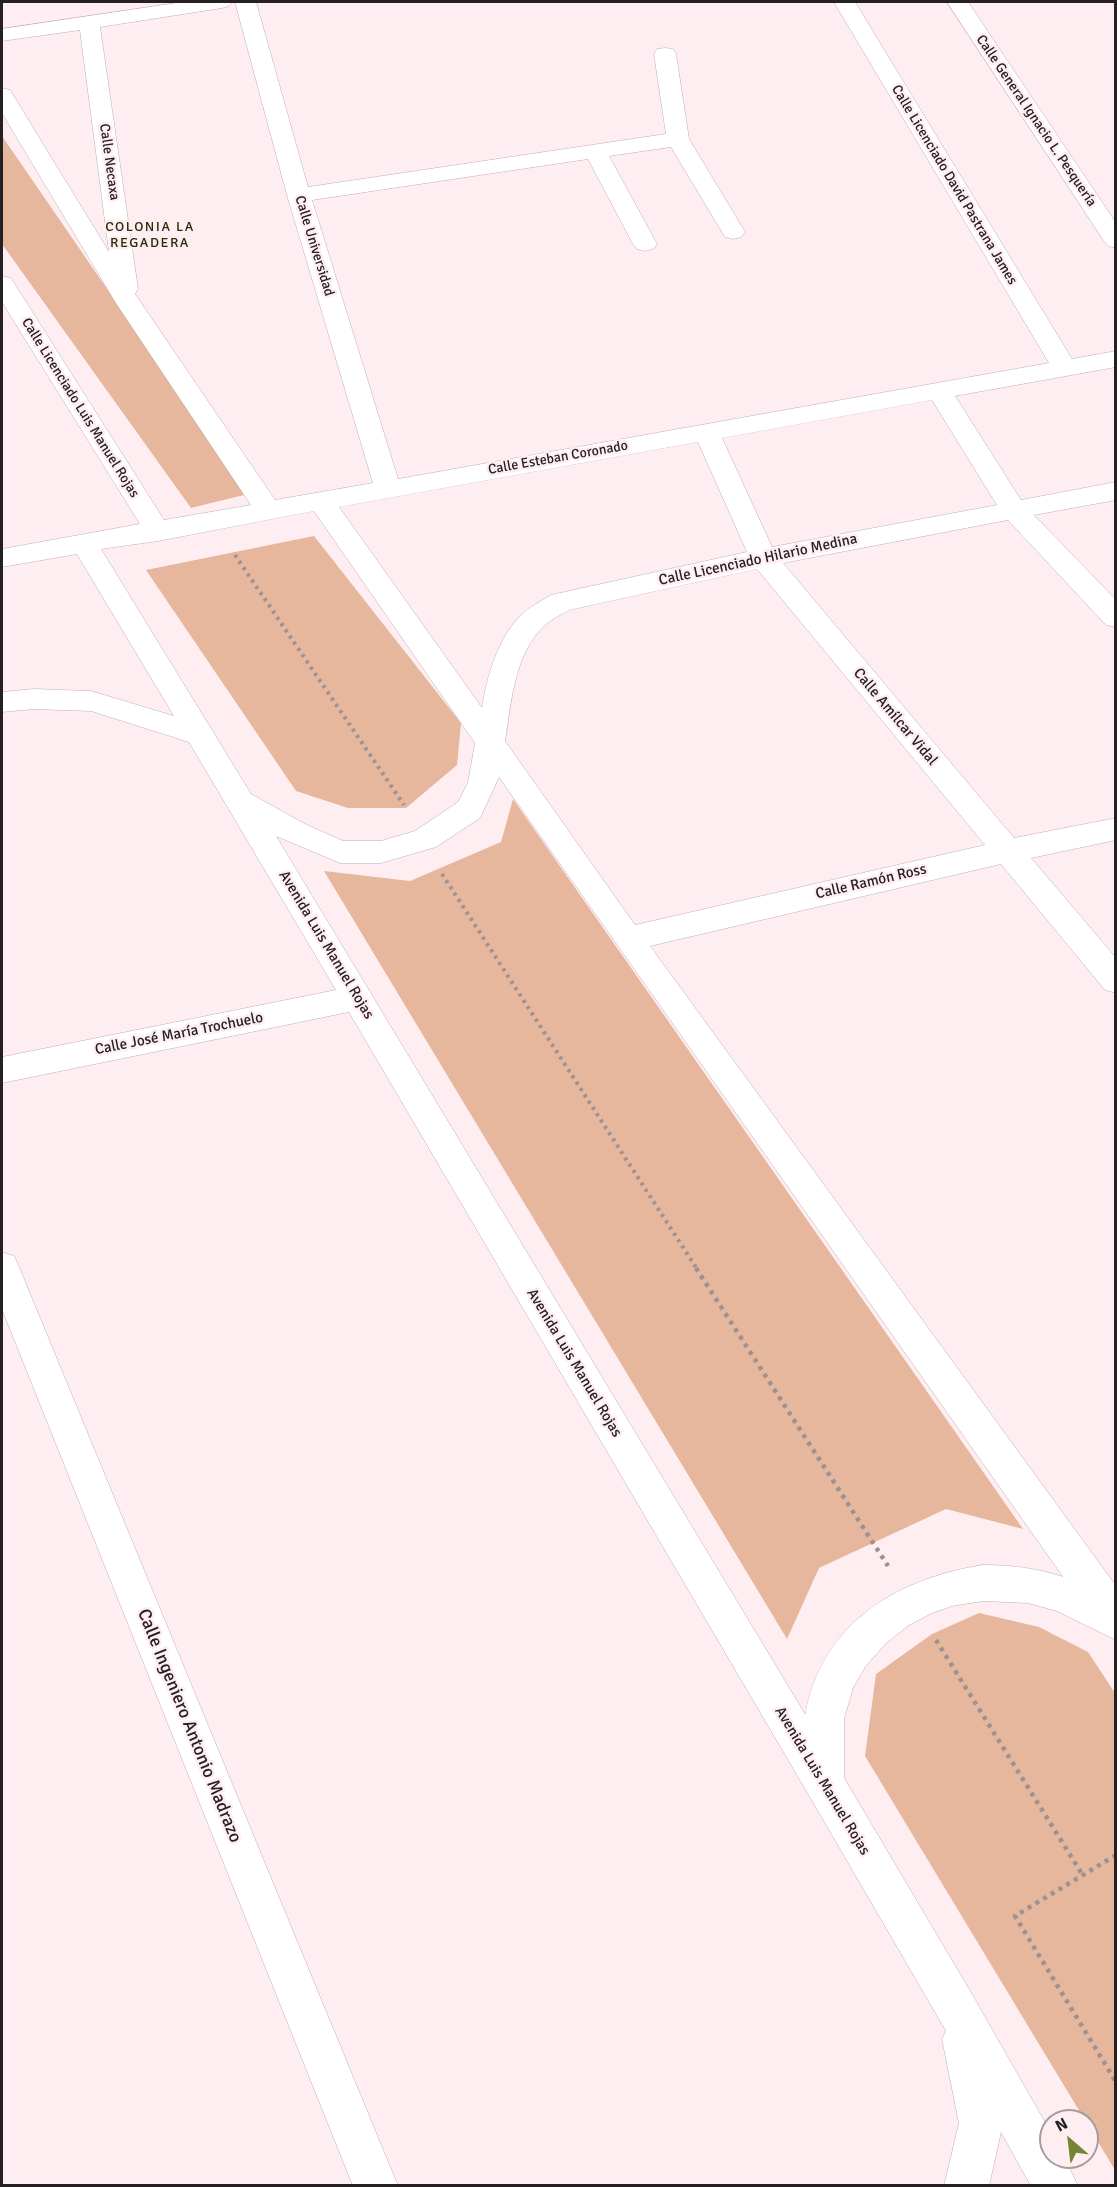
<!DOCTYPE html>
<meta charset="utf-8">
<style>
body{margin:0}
#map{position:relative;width:1117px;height:2187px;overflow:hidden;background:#feeef2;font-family:Signika,sans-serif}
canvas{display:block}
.frame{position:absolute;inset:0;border:3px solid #252021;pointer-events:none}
.north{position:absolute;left:1039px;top:2109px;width:60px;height:60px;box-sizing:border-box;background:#feeef2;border:2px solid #a79c9e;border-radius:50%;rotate:332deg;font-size:16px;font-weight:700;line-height:24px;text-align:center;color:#252021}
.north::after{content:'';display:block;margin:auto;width:21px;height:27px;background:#748635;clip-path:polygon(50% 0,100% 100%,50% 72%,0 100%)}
</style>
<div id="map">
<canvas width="1117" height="2187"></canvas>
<div class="frame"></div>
<div class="north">N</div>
</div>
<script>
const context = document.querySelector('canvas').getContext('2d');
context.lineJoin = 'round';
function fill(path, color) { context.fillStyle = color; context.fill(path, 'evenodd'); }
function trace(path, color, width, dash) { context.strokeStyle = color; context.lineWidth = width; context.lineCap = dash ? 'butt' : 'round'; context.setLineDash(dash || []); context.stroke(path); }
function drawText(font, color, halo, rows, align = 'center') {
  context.font = font + ' Signika,sans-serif'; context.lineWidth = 5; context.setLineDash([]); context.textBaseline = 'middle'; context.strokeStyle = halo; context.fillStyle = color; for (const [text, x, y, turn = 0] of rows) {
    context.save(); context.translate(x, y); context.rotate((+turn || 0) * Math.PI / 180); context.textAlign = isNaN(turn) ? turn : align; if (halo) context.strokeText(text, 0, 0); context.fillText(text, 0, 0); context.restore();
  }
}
fill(new Path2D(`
 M2,136L248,494L191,508L2,244Z
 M314,536L461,723L457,765L406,808H348L296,791L146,570Z
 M513,799L1023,1529L946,1509L819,1568L787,1639L324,871L410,881L501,842Z
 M979,1613L1039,1627L1088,1652L1115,1693V2170L865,1756L876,1674L932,1634Z`), '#e6b69d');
const minor = new Path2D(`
 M183,2H233L229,6L222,8L100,27L138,289L135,294L275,500L373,483L287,195L235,2H256L308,187L666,134L654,54L657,49L665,48L673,49L676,54L689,139L745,232L741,237L733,239L725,237L671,147L609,156L657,244L653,249L645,251L637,249L633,244L588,159L312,200L398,479L1049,363L834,2H855L1072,359L1116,351V367L955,396L1021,500L1116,482V500L1034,515L1116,600V627L1106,625L1008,520L783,563L1014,838L1116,818V840L1031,858L1116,958V993L1105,990L1001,864L650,946L1116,1586V1637L1102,1632L499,777L480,818L436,847L381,863H340L276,836L838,1769L844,1783L838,1797L824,1803L810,1797L349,1012L2,1083V1057L336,990L189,742L91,711L34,709L2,712V692L34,689L91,691L174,716L77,554L2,567V549L140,524L2,302V276L11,278L14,283L164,520L251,505L116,303L2,113V88L10,90L13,95L109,252L80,30L2,41V29ZM932,400L997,505L772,547L722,438ZM698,442L747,552L551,595C542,601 531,606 523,613C498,637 487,676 482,708L339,507ZM314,511L475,743L468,783L458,802L415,831L381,841H343L305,824L251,794L101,549L158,541ZM757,569L985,845L635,925L505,741C511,704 514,656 542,628C549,620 561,615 569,610Z
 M947,2H968L1116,223V248L1108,246L1104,241Z
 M2,1252L14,1256L19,1267L398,2186H353L2,1309Z`);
const tertiary = new Path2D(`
 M983,1565C1034,1565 1071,1576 1116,1600V1640L1057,1611L1028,1603L983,1601L952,1606L932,1613L909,1625L885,1644L865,1667L853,1688L844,1719V1778L973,1996L1051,2133V2157H1064L1078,2186H1031L1001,2132L989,2186H944L959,2123L942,2039L946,2031L810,1797C800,1775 801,1749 804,1725C815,1628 893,1579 983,1565Z`);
trace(minor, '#bdaeb2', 1);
trace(tertiary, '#bdaeb2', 1);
trace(new Path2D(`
 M235,555L404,805
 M442,874L697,1269`), '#9c9193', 4, [3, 4.5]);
trace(new Path2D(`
 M696,1268L888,1566
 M936,1640L1082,1874
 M1116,1855L1015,1916L1116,2082`), '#9c9193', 4.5, [4, 5]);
fill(minor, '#fff');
fill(tertiary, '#fff');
drawText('14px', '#252021', '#feeef2', [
 ["Calle General Ignacio L. Pesquería",1036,121,56],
 ["Calle Necaxa",109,162,82],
 ["Calle Licenciado David Pastrana James",954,185,59],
 ["Calle Universidad",314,246,73],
 ["Calle Licenciado Luis Manuel Rojas",80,408,58],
 ["Calle Esteban Coronado",558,458,-10]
]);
context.letterSpacing = '1.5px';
drawText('14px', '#272f07', '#feeef2', [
 ["COLONIA LA",150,227],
 ["REGADERA",150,243]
]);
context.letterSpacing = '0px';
drawText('15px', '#252021', '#feeef2', [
 ["Calle Licenciado Hilario Medina",758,560,-12],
 ["Calle Amílcar Vidal",895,717,50],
 ["Calle Ramón Ross",871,882,-13],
 ["Avenida Luis Manuel Rojas",326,945,59],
 ["Calle José María Trochuelo",179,1034,-11],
 ["Avenida Luis Manuel Rojas",574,1363,59],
 ["Avenida Luis Manuel Rojas",822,1781,59]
]);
drawText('18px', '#252021', '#feeef2', [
 ["Calle Ingeniero Antonio Madrazo",189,1726,68]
]);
</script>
